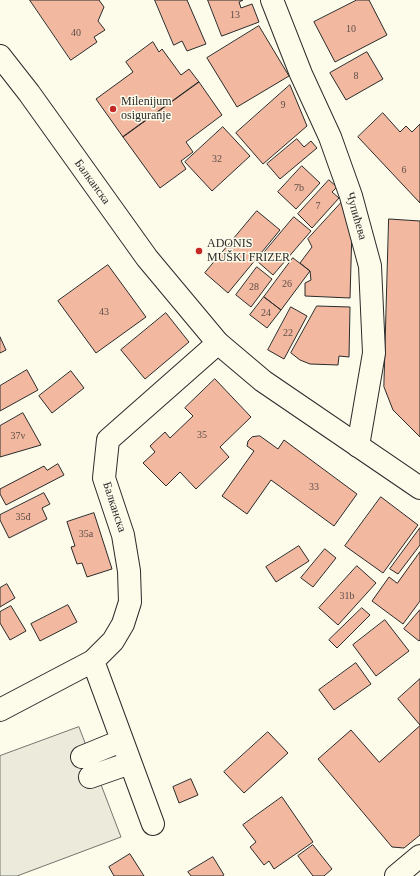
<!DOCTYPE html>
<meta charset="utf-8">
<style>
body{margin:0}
canvas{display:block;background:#fdfbea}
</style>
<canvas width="420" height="876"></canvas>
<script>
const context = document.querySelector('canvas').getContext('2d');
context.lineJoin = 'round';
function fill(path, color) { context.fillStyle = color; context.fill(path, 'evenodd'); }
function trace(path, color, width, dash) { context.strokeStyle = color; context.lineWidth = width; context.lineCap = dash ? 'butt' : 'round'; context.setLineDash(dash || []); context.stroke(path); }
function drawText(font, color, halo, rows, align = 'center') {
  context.font = font + ' Georgia,serif'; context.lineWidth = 3; context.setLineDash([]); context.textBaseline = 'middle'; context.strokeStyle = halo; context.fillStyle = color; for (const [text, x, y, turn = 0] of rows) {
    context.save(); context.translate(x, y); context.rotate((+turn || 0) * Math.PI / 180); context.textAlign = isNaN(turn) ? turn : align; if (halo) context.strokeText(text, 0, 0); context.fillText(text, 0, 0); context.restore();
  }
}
const parking = new Path2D(`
 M79,727L121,837L17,876H0V756Z`);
fill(parking, '#eceadb');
trace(parking, '#74746e', 1);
const building = new Path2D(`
 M30,0H99L104,7L98,21L105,30L94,37L97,42L71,60Z
 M155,0H187L206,44L187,51L182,41L174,45Z
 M208,0H243L239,2L241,8L252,4L259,22L222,36Z
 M357,0H369L387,35L335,62L314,22Z
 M259,26L289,76L237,107L207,58Z
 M153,42L159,52L162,49L181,75L189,69L199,82L123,137L96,99L133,72L126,62Z
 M367,52L383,79L346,100L330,73Z
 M199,82L222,115L186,142L193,152L181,161L186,169L160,188L123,137Z
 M290,85L307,126L263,164L236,133Z
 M383,113L400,132L406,126L412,132L420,124V203L358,137Z
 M223,127L250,156L212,191L185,162Z
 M297,139L304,147L311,141L317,148L280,179L267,164Z
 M302,166L320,183L296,209L278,192Z
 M329,180L337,187L332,192L339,198L312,228L298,214Z
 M341,203L352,229L350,298L305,296V283L311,280L310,271L300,263L312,247L308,239Z
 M257,211L280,230L228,293L205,273Z
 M294,217L311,231L273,275L257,261Z
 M389,219L420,221V437L393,410L384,387Z
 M293,258L310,271L281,310L264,297Z
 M108,265L146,317L96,353L58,301Z
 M257,267L272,279L251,307L236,295Z
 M264,297L281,310L267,328L250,315Z
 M317,306L350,307L349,357L339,356L338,365L310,364L300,360L291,353Z
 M291,307L307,316L284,359L268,350Z
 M166,313L189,342L145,379L121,350Z
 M0,337L6,350L0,353Z
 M27,370L38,390L0,411V386Z
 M71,371L84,388L52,413L39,396Z
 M215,379L251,417L220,447L229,457L196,489L180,472L166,486L143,463L155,452L150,446L165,432L170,438L193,416L185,408Z
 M23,413L41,445L0,457V426Z
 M260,436L278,449L284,440L357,494L334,526L271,480L247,514L222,496L254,451L247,446L248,441L252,437Z
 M58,464L64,475L6,505L0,494V489L44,466L47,470Z
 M44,493L50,504L42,508L47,519L9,538L0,520V515Z
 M381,497L418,525L383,573L345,546Z
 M94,513L112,569L87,577L82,563L77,564L71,547L75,546L67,522Z
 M420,528V545L398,574L390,569Z
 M299,546L309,561L276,582L266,567Z
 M325,549L336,558L313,587L301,578Z
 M420,552V601L403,624L372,601L389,577L397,583Z
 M357,566L376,583L338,625L319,608Z
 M7,584L15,598L0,607V588Z
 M68,605L77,622L40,641L31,624Z
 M11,606L26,631L10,640L0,623V612Z
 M362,608L370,615L337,648L329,640Z
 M420,610V640L419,641L404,629Z
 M385,620L409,651L376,676L353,645Z
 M356,663L371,684L334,710L319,690Z
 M420,679V725L398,699Z
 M420,726V835L404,848L392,847L318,759L351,730L379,762Z
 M268,732L288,753L244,793L224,772Z
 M191,779L198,795L179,803L173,787Z
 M282,797L313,842L274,869L269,861L264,865L250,847L256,842L243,825Z
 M313,845L332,869L324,876H313L298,856Z
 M130,854L144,876H114L109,867Z
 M213,857L224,875L222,876H191L188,872Z`);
fill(building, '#f2b8a0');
trace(building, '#2b2b2b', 1);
const minor = new Path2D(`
 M272,0L301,74L330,137L351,196L370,266L374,353L358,446
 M93,661L153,824
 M0,710L93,661L113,641L123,624L130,602L129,571L123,535L104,478L108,440L218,343
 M82,757L121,741
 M90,777L130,763
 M396,876L420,856`);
const major = new Path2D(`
 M0,56L29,93L147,258L218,343L263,381L420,488`);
trace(minor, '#2b2b2b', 24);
trace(major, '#2b2b2b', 24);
trace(minor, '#fdfbea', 22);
trace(major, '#fdfbea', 22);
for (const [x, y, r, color] of [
 [113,109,4,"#c62828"],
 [199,251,4,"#c62828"]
]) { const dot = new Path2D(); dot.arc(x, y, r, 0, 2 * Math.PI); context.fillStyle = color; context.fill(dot); trace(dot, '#fdfbea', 1.5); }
drawText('10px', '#5d4e48', null, [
 ["13",235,15],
 ["10",351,29],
 ["40",76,33],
 ["8",356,76],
 ["9",283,105],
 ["32",217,159],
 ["6",404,170],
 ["7b",299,188],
 ["7",318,206],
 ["26",287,284],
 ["28",254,287],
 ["43",104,312],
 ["24",266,313],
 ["22",288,333],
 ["35",202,435],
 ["37v",18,436],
 ["33",314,487],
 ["35đ",23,517],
 ["35a",86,534],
 ["31b",347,596]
]);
drawText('12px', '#2b2b2b', '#fdfbea', [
 ["Milenijum",121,102],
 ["osiguranje",121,116],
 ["ADONIS",207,244],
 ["MUŠKI FRIZER",207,258]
], 'left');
drawText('12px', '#2b2b2b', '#fdfbea', [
 ["Балканска",92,182,54],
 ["Чупићева",356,216,74],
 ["Балканска",114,507,72]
]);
</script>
